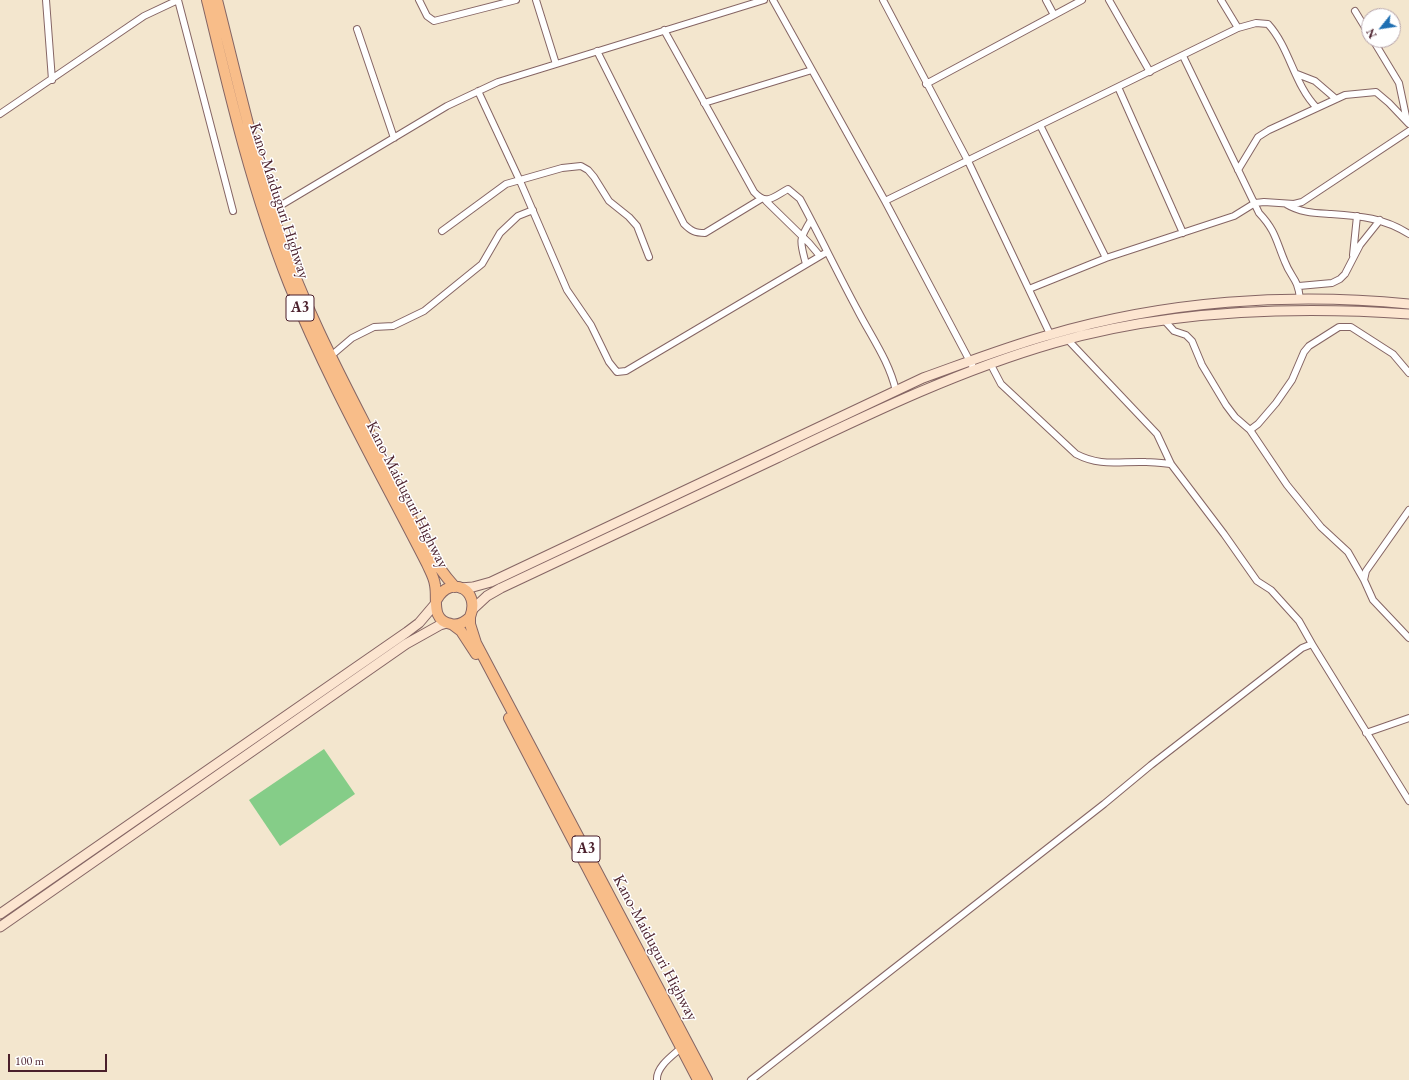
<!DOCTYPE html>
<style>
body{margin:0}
#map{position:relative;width:1409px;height:1080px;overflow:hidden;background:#f3e6ce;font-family:"EB Garamond",serif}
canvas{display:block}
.north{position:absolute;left:1361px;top:8px;width:40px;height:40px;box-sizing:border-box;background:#fff;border:1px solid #b7a5aa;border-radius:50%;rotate:240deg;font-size:11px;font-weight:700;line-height:16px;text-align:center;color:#4a1f2b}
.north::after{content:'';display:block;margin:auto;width:14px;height:18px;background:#1f6fb2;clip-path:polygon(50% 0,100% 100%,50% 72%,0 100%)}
.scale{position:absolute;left:8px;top:1054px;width:99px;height:18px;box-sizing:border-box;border:2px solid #4a1f2b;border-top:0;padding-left:5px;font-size:12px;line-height:14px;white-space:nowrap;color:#4a1f2b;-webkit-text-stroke:3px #fff;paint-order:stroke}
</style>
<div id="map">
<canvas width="1409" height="1080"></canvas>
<div class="north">N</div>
<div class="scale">100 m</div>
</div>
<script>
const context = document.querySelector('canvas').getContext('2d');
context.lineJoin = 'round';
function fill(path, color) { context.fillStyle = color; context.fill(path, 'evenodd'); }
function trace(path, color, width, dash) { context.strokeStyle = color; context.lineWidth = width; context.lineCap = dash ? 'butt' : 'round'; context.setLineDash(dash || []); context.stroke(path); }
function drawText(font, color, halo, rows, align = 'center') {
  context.font = font + ' "EB Garamond",serif'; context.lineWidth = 3; context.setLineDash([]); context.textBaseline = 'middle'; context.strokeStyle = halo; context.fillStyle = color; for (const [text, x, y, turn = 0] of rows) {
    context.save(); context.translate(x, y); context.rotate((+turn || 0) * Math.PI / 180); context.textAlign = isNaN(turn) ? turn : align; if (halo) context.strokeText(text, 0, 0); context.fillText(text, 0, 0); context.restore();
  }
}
fill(new Path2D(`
 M324,749L355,794L280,846L249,800Z`), '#85cd88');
const minor = new Path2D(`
 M46,0L52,80
 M178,0L233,211
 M419,0L427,16L434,21L516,0
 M536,0L556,64
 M773,0L885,201L974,369
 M883,0L968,161L1050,334
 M1046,0L1054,15
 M1109,0L1150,72
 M1221,0L1238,28
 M1355,11L1369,34
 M357,29L394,138
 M664,30L754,192C767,206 773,197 788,189L800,199C820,236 838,274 858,311C872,338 889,361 896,391
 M1373,40L1399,83L1407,121
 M597,51L684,224C691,231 695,233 705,233L761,199
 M1183,56L1259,213C1276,231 1276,241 1285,262C1291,278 1298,278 1300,299
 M1297,74L1315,81L1336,99
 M926,84L1082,0
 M1118,87L1183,233
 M478,91L520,181L567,290L591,325L609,362L617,372L626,371L827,252
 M704,103L812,70
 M0,114L144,16L178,0
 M1040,125L1106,258
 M1238,170L1258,137L1269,130L1345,95L1376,92L1389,103L1409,124
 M766,201L809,243L820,256
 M885,201L1238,28L1256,23L1268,24C1290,48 1294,85 1317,108
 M1286,204C1301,213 1315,213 1331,214C1361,216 1384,218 1409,234
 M273,210L447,106L498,82L764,0
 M442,231L506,184L562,168L581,166L588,170L594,177L609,201L629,217L637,226L649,257
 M1353,255L1357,216
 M806,264C800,241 798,241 811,220
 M1299,286L1332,283L1340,279L1345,274L1360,245L1380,220
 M1029,289L1106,258L1234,216L1255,203L1264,202L1294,204L1302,202L1409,131
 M1164,320L1174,331L1186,335L1192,341L1202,365L1226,405L1235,417L1250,430L1287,485L1321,527L1348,552L1364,580
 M1068,340L1157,434L1171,464L1224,534L1257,581L1271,590L1299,621L1312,644
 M332,355L352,338L374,327L393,326L424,311L482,264L500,233L518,216L533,210
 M990,363L1001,384L1076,454C1101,467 1119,461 1146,462C1154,462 1162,463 1171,464
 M1250,430L1258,424L1276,403L1292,380L1304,352L1309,346L1339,327H1351L1393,354L1409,373
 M1409,510L1366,571L1364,580L1373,600L1409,638
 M1366,733L1409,718
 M657,1080C656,1067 672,1056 681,1048
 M751,1080L1104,804L1151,765L1302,648L1312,644L1409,801`);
const secondary = new Path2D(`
 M460,588L473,587L491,582L923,378C965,363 1006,347 1049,335C1165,301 1289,292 1409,304
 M473,609L487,596L501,588C593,545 685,501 777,458C867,415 957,371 1054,343C1168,310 1290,306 1409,314
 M0,914L407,632L419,623L436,603
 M0,927L406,644L440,625L447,623`);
const trunk = new Path2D(`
 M207,0C230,96 253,193 289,284C328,381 380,472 427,564C430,571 434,577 435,585C438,599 430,620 451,624C459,626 465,622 470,617C481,590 451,574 437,599
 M217,0C237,79 255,158 280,235C306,313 346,386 383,459C404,501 423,553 455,587
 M470,617V624L476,643L707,1080
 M453,625L461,631L476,654
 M509,718L698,1080`);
trace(minor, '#856564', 8);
trace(secondary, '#856564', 11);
trace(trunk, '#856564', 12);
trace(minor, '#fff', 6);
trace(secondary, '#fce5d0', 9);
trace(trunk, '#f8bd89', 10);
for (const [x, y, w] of [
 [300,308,28],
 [586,849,28]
]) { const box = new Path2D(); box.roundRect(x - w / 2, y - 13, w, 26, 3); context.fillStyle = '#fff'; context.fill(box); trace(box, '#4a1f2b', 1); }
drawText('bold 15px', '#4a1f2b', null, [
 ["A3",300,308],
 ["A3",586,849]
]);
drawText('16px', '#4a1f2b', '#fff', [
 ["Kano-Maiduguri Highway",279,201,72],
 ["Kano-Maiduguri Highway",407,495,63],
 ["Kano-Maiduguri Highway",655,948,62]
]);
</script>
